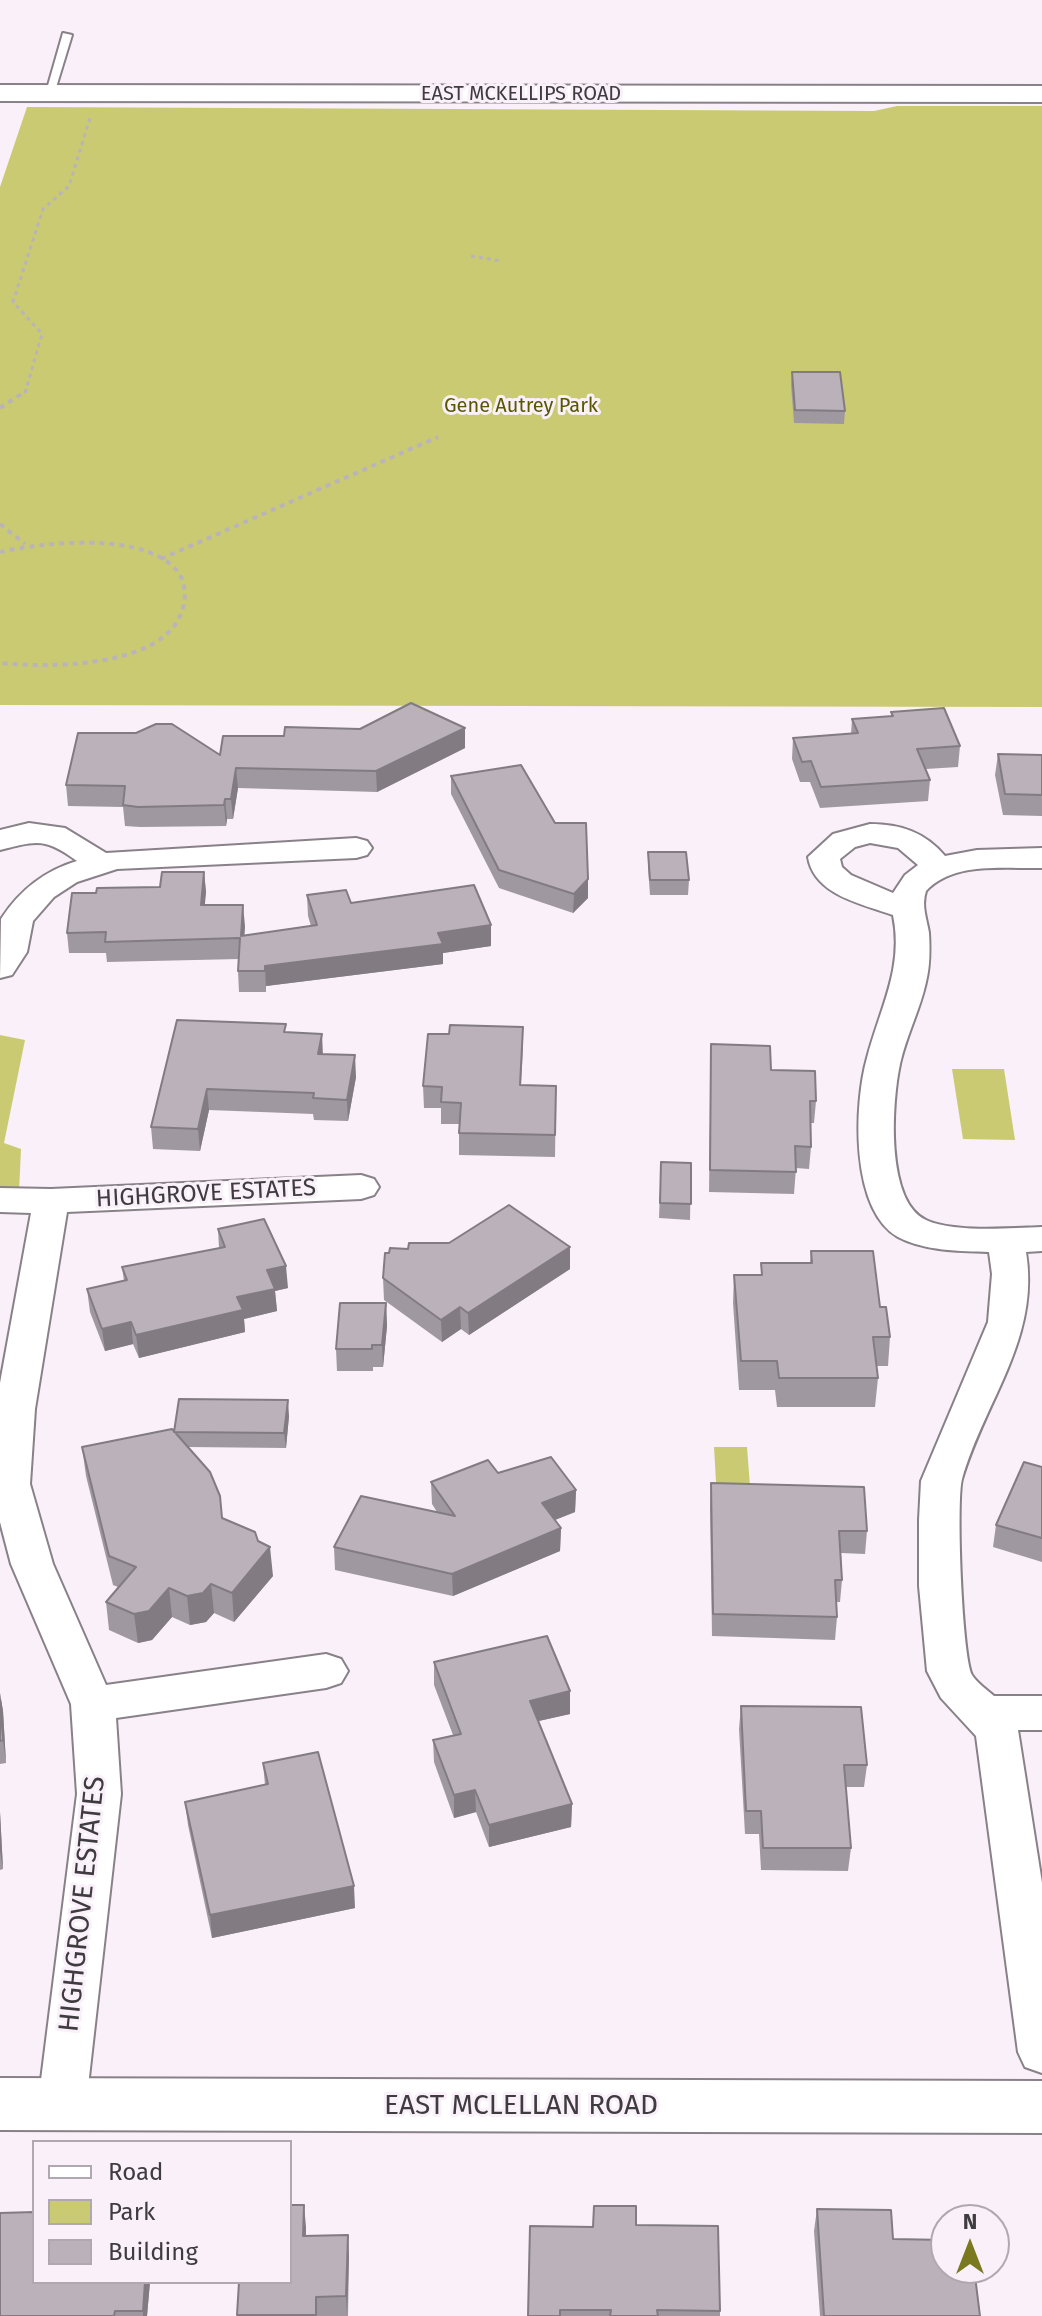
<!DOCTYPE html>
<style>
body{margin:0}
#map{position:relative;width:1042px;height:2316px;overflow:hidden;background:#f9f0f9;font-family:"Fira Sans",sans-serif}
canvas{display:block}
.legend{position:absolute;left:32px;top:2140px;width:260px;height:144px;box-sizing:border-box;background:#f9f0f9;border:2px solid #afa8af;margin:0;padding:10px 14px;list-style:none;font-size:24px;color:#3f3c3f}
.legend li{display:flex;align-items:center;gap:16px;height:40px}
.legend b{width:40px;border:2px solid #afa8af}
.north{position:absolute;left:930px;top:2204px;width:80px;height:80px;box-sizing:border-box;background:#f9f0f9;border:2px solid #afa8af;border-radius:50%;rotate:0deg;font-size:22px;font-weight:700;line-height:32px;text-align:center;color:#3f3c3f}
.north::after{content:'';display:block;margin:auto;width:28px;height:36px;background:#7b7920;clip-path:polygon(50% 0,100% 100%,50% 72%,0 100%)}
</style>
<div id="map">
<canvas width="1042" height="2316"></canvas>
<ul class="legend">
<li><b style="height:10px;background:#fff"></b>Road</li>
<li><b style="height:22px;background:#caca73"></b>Park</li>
<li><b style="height:22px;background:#bab1ba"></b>Building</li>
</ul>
<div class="north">N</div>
</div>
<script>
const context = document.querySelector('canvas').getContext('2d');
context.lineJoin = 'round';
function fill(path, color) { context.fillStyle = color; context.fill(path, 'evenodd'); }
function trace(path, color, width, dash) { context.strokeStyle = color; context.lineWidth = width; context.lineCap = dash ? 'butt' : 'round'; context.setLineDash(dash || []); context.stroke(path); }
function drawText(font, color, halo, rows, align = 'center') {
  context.font = font + ' "Fira Sans",sans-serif'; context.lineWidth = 6; context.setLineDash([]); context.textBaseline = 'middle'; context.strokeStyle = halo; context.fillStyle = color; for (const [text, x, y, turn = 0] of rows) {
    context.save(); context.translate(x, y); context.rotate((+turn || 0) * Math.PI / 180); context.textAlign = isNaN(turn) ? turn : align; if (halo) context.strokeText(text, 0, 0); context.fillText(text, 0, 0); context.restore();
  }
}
fill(new Path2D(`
 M897,106H1042V707L0,705V187L27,107L874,111Z
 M0,1035L25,1040L4,1143L21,1149L19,1192L0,1191Z
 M952,1069H1004L1015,1140L963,1139Z
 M714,1447H747L751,1499H717Z`), '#caca73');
const service = new Path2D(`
 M63,33L72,35L54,94L45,96Z`);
const minor = new Path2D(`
 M29,823L65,828L106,853L356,838L367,841L372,848L367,855L356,858L117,869L77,882L54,897L33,921L27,952L12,975L0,978L1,919C20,890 44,871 77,861C44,837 37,841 0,850V830Z
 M870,824C900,824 925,832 945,856L977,850L1042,848V868C1004,869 954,861 926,891C921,906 927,919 929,933C930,950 930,966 926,982C920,1010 906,1036 900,1064C892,1101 885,1201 926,1220C954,1233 1011,1228 1042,1227V1251L1026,1252C1040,1339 985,1400 962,1479C956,1501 962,1657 972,1675C977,1683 987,1690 994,1696H1042V1730H1018L1042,1883V2073L1025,2067L1018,2052L976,1736L941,1698L927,1671L919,1586V1520L921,1481L988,1322L992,1274L989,1252C960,1251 924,1251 898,1237C850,1209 854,1104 867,1058C880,1008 904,968 893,915C862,904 814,895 808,857L833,834ZM870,843L898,848L918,865L905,875L893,893L851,875L842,867L840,859L855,847Z
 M361,1175L374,1179L379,1187L374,1195L361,1199L67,1212L35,1409L30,1484L53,1564L106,1685L326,1654L341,1659L348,1671L341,1683L326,1688L116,1718L121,1794L86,2104L79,2119L62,2125L45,2119L38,2104L77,1794L71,1704L11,1564L0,1522V1383L31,1213L0,1212V1188L51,1189Z`);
const tertiary = new Path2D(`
 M0,2078L1042,2081V2133L0,2130Z`);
const primary = new Path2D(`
 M0,85L1042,86V102L0,101Z`);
trace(service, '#898188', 4);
trace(minor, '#898188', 4);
trace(tertiary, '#898188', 4);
trace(primary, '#898188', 4);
trace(new Path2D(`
 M471,256L501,261
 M25,393L42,334L13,302L43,209L69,186L91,115`), '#bab4ba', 3, [4, 4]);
trace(new Path2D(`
 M0,408L26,391
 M0,524L25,544
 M0,552C44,542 151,530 180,575C186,586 186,600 182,611C164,668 49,668 0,663
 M161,559L438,437`), '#bab4ba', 4, [5, 5]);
fill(service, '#fff');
fill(minor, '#fff');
fill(tertiary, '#fff');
fill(primary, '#fff');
fill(new Path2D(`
 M792,372L845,411L844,424L794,423L791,385Z
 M891,712L960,746L958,767L926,769L930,780L928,801L820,808L810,782H800L792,759L793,738L851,734L852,719L891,717Z
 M465,728V748L377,792L238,788L233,819H227L226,826L140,827L125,826L123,807L68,806L66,785L220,755L284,736L360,729Z
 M998,754L1042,755V816L1003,815L995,775Z
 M451,776L588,879V898L573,913L499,888L451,794Z
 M648,852L689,880L688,895H650L648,867Z
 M204,872L206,892L204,905L245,926L244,936L311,926L308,916L307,895L351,903L491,925V946L443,953V964L266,986V992H239L238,971L239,959L107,962L106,953H69L67,933L96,893L160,887Z
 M286,1033L323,1054L356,1077L348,1121L314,1120L313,1114L209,1110L200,1151L153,1149L151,1127Z
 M711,1044L771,1070L816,1101L814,1123H810L811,1147L809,1169L796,1168L794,1194L709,1192Z
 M523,1048L521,1085L556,1086L555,1157L459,1155V1124H441V1108H424L423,1086Z
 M661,1162L691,1163L690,1220L659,1218Z
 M218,1229L288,1288L275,1291L277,1311L244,1319L245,1332L139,1358L133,1344L105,1351L90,1312L87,1289L124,1281L122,1267L219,1248Z
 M570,1247V1269L469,1335L461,1329L442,1342L384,1300L383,1278Z
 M811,1251L880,1307L890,1337L888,1366H876L878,1378L875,1407H777L775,1390H739L733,1303L734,1275H761V1263H810Z
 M386,1303L387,1326L383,1367H373V1371H337L336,1349Z
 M289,1416L286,1448L188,1447L222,1518L273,1576L234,1622L214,1613L206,1622L190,1625L172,1617L152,1640L138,1643L109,1630L106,1602L118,1587L113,1585L86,1476L82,1447Z
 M1042,1467V1562L993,1547L996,1525Z
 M498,1473L576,1490L575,1512L555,1520L561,1528L560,1551L453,1596L335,1570L334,1547L437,1512L432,1504L431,1482Z
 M711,1483L867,1531L865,1554L841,1553L842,1580L840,1602H836L837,1617L835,1640L712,1636L710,1506Z
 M434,1662L570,1714L538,1721L572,1804L571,1827L489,1847L476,1812L454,1818L434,1762L433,1740L453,1735L434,1685Z
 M0,1693L3,1711L6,1763L0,1764Z
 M741,1706L867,1765L864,1787H846L851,1848L848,1871L761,1870L759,1834H745L739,1729Z
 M263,1763L355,1908L212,1938L188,1825L185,1802L265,1785Z
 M0,1812L3,1869L0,1870Z
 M817,2209L893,2239L980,2316H820L814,2231Z
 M636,2225L720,2311V2316H528L593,2227Z
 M306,2227V2236L348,2235L349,2257L348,2316H237L239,2282Z
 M150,2282L147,2316H0Z`), '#a098a0');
fill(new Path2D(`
 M465,728V748L377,792L376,771Z
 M236,768L238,788L233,819L231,799Z
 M225,799L227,819L226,826L224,805Z
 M204,872L206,892L203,926L201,905Z
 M588,879V898L573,913L574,894Z
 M243,905L245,926L243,957L241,936Z
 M491,925V946L443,953V964L266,986V992L265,966L438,933Z
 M322,1034L323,1056L318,1054Z
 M355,1055L356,1077L348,1121L347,1100Z
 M207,1089L209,1110L200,1151L198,1129Z
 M570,1247V1269L469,1335L468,1313Z
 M286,1266L288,1288L275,1291L277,1311L244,1319L245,1332L139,1358L136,1335L237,1297L267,1270Z
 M386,1303L387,1326L383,1367L382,1345Z
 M460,1307L461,1329L442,1342L441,1320Z
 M131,1322L133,1344L105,1351L102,1329Z
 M288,1400L289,1416L286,1448L284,1433Z
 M576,1490L575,1512L542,1525V1503Z
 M561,1528L560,1551L453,1596L452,1574Z
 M270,1547L273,1576L234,1622L232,1593Z
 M211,1584L214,1613L206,1622L190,1625L187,1596Z
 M169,1588L172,1617L152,1640L138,1643L134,1614Z
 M570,1691V1714L530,1723V1701Z
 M0,1693L3,1711L6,1763L3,1740Z
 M475,1790L476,1812L454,1818V1795Z
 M572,1804L571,1827L489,1847V1825Z
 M0,1812L3,1869L0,1851Z
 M354,1886L355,1908L212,1938L210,1915Z
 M304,2205L306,2227L305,2258L303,2236Z
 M348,2235L349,2257L347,2316L346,2296Z
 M145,2282H150L147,2316H143V2311Z`), '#827c82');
const building = new Path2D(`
 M792,372H840L845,411L795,410Z
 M411,703L465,728L376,771L236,768L231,799H225L224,805L138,807L123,805L125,786L66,785L78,733H136L156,724H172L220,755L223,736H284L285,727L360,729Z
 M944,708L960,746L917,749L930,780L821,787L811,761L802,762L793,738L858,733L852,719L893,716L891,712Z
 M998,754L1042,755V795L1005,794Z
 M521,765L555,823H586L588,879L574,894L499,870L451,776Z
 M648,852H686L689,880H650Z
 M162,872H204L201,905H243L241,936L317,925L307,895L346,890L351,903L474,885L491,925L438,933L443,944L265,966V971H238L240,938L105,942L106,932L67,933L72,893H96L97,888L160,887Z
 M177,1020L286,1024L284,1032L322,1034L318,1054L355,1055L347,1100L313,1098L314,1093L207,1089L198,1129L151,1127Z
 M450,1025L523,1027L520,1085L556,1086L555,1135L459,1133L461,1103L441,1102L442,1087L423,1086L428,1034H449Z
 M711,1044L770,1046L771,1070L815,1071L816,1101H810L811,1147L795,1146L796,1172L710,1170Z
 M661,1162L691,1163V1204L660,1203Z
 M509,1205L570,1247L468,1313L460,1307L441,1320L383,1278L385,1253H389L390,1248L408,1249L409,1243H449Z
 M264,1219L286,1266L267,1270L275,1289L237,1297L243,1310L136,1335L131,1322L102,1329L87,1289L127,1280L122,1267L225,1247L218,1229Z
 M811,1251H873L880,1307H886L890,1337H873L878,1378H779L777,1361H741L734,1275H762L761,1263H812Z
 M340,1303H386L382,1345H372V1349H336Z
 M179,1399L288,1400L284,1433L174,1432Z
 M172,1429L210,1472L220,1496L222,1518L255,1532L258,1541L270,1547L232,1593L211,1584L203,1593L187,1596L169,1588L149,1611L134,1614L106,1602L136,1567L109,1556L82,1447Z
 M551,1457L576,1490L542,1503L561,1528L452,1574L334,1547L361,1496L455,1516L431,1482L488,1460L498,1473Z
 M1024,1462L1042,1467V1538L996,1525Z
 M711,1483L864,1487L867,1531H839L842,1580H835L837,1617L713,1614Z
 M547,1636L570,1691L530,1701L572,1804L489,1825L475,1790L454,1795L433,1740L461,1734L434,1662Z
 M0,1700L3,1740L0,1741Z
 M741,1706L861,1707L867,1765H844L851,1848H763L761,1811H746Z
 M318,1752L354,1886L210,1915L185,1802L268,1784L263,1763Z
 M290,2205H304L303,2236L348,2235L346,2296L316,2297V2315H237L239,2282H290Z
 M594,2206H636V2225L718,2226L720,2311L657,2310L658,2316H610L611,2310H560V2316H528L530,2226L593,2227Z
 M817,2209L891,2210L893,2239L946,2240V2268H974L980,2316H824Z
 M34,2212V2282H145L143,2311H115L114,2316H0V2213Z`);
fill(building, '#bab1ba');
trace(building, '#827c82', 2);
drawText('20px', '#3f3c3f', '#f9f0f9', [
 ["EAST MCKELLIPS ROAD",521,94]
]);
drawText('20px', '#595801', '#f9f0f9', [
 ["Gene Autrey Park",521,406]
]);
drawText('24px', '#3f3c3f', '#f9f0f9', [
 ["HIGHGROVE ESTATES",206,1194,-3]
]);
drawText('28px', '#3f3c3f', '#f9f0f9', [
 ["HIGHGROVE ESTATES",83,1904,-84],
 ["EAST MCLELLAN ROAD",521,2106]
]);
</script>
